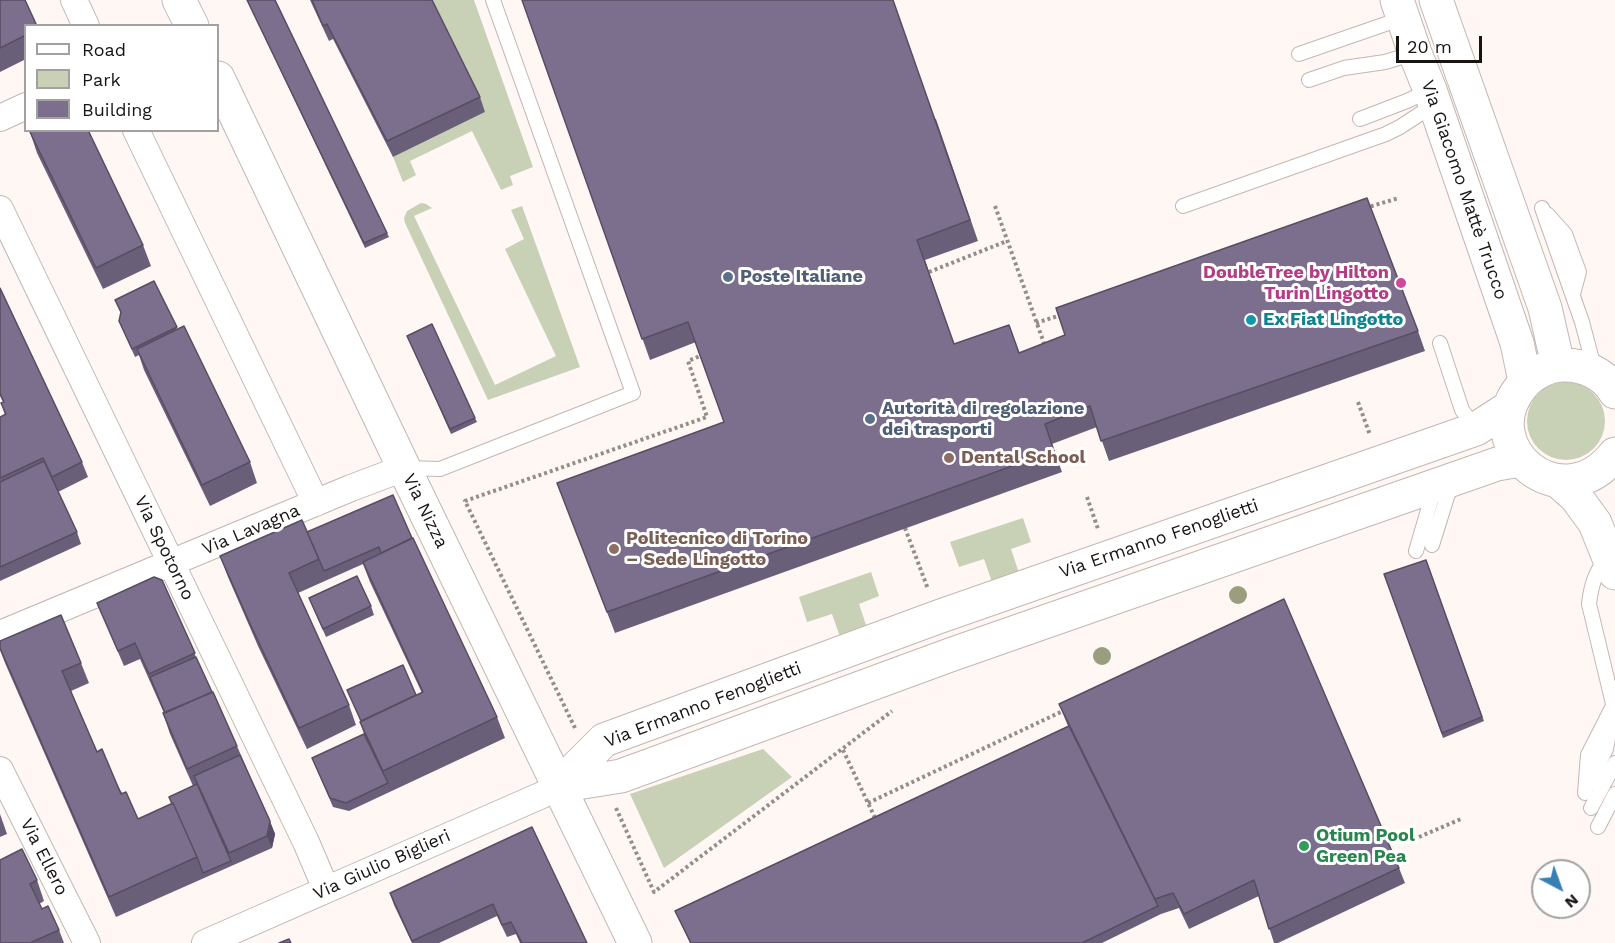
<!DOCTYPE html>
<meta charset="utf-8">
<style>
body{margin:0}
#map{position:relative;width:1615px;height:943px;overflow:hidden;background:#fff7f3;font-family:"Work Sans",sans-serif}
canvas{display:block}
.legend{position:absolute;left:24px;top:24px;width:195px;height:108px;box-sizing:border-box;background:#fff;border:2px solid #a3a1a0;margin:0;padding:8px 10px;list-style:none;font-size:18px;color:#181412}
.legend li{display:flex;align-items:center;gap:12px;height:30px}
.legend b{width:30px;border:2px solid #a3a1a0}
.north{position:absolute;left:1531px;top:859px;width:60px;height:60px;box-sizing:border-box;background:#fff;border:2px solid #a3a1a0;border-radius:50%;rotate:139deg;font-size:16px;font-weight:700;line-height:24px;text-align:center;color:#181412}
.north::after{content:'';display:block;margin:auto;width:21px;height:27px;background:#3880b4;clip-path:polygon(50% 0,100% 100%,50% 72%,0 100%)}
.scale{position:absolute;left:1396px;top:36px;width:86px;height:27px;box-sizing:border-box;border:3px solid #181412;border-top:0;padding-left:8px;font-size:18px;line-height:21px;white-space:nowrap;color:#181412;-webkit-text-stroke:4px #fff;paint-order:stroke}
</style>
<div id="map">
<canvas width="1615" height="943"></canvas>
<ul class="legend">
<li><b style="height:8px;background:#fff"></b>Road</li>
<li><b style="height:16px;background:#c8d0b5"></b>Park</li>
<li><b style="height:16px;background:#7b6f8d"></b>Building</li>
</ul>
<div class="north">N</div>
<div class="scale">20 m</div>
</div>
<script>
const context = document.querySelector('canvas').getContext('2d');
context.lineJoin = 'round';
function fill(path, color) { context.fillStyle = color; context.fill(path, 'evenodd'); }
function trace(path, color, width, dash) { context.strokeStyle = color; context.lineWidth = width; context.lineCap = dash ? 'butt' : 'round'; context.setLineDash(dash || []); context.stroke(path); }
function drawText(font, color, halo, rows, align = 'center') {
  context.font = font + ' "Work Sans",sans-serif'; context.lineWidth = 6; context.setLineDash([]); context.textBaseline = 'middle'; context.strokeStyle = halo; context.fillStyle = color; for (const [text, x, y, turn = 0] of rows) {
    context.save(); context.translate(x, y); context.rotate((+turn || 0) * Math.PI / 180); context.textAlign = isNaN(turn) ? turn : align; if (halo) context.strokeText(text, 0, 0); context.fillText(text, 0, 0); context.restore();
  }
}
fill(new Path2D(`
 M430,0H474L533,167L510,176L513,185L501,190L472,131L410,161L416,175L403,182L393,157L485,112Z
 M421,203L426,204L432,208L414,216L495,385L556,356L505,249L524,239L511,210L522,206L580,367L488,400L405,223L404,218L407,211Z
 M1527 421a39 39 0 1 1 78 0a39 39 0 1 1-78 0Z
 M1023,518L1031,542L1011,549L1019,573L992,582L984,559L959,567L950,542Z
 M871,572L879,596L859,604L867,628L840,637L832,614L807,622L799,597Z
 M763,749L792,777L664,868L630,794Z`), '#c8d0b5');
const service = new Path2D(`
 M1299,54L1403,18
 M1309,80L1344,68L1385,62L1415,53
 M1360,119L1407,101L1430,90
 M1183,206L1386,134L1400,127L1435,104
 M1542,208L1582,322L1595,371
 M1547,214L1565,234L1579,272L1573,294
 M1440,343L1462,410L1476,429
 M406,468L440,469L633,393L493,0
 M1432,545L1452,481
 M1416,551L1434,490
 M1607,558C1595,572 1591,586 1589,604L1615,712
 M1589,784L1606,749L1612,718
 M1585,793L1588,755L1614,704
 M1591,808L1615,763
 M1598,827L1615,794`);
const minor = new Path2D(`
 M74,0L86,26
 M0,118L26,106
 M136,130L316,503
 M0,209L306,842L326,889
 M0,634L351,488L404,468
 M0,770L87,943
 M205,943L542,795L558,786`);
const tertiary = new Path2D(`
 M179,0L192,26
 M1397,0L1415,53L1430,90L1517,343L1525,381
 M1436,0L1545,308L1558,365
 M218,78L404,468L635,943
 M1615,392C1605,374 1584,365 1564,365C1548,365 1531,374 1521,387C1473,447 1562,522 1615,454
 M1558,481L1576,497L1595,523L1615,573
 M558,786L604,740L938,617L1476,429L1510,407
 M558,786L621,776L950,655L1497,464L1520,460`);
trace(service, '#c3b7b1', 16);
trace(minor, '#c3b7b1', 28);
trace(tertiary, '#c3b7b1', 35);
trace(new Path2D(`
 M995,206L1045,346
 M1365,208L1399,198
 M929,272L1007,241
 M1036,323L1061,315
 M1358,402L1370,435
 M1087,497L1098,529
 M905,528L928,589
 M575,728L465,501L707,417L688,361L700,356
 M843,750L876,820
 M868,803L1065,710
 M616,808L654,892L892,711
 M1419,837L1461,819`), '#948e8b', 4, [3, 3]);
trace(service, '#fff', 14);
trace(minor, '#fff', 26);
trace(tertiary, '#fff', 33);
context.fillStyle = '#9a9d7e';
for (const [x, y] of [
 [1238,595],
 [1102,656]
]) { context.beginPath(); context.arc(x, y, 9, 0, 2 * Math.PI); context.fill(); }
fill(new Path2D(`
 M0,0L26,26V59L0,72Z
 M247,0H275L389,237L365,248Z
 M310,0H432L480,97L485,112L393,157L333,39L329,41Z
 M522,0L936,119L978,241L925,260L954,344L1019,353L1418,331L1425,351L1109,461L1097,427L1052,444L1062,472L615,633L557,483L724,422L696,342L650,360Z
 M30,132L143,245L151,266L103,289L37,153Z
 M154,281L177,329L250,462L257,483L210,506L144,370L139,355L135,357L119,321L121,314L115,300Z
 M0,288L82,462L88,477L58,492L77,532L81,544L0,581V417L5,415L1,403L3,402L0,396Z
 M409,340L475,418L477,422L451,434Z
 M307,532L412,538L497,717L505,738L349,811L333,807L312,758L364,734L360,722L422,693L370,582L363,564L298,593L349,705L356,725L307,749L258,646L228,577L220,556Z
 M1426,560L1484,721L1443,738L1384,574Z
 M162,580L196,657L237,746L275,834L272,848L116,917L5,663L0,650V641L81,663L89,683L71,691L97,752L138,819L172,804L193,786L170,734L163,713H164L140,659L124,666L97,603Z
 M309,598L371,606L374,615L326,637Z
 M1059,704L1399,868L1405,883L1278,943H1274L1259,896L1189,929L1179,908L1161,914L1102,943H690L675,911L1068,726Z
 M0,814L7,834L0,837Z
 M532,827L587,943H520L516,934L507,937L497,916L439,943H412L394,905L390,893Z
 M0,860L37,880L44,901L39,904L42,909L59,930L64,943H0Z`), '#6a5f79');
fill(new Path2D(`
 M270,821L275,834L272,848L267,836Z`), '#564e63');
const building = new Path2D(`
 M0,0H25L37,26H26V35L0,48Z
 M247,0H275L387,233L364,243Z
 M312,0H432L480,97L387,141L327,24L323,26Z
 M522,0H893L970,220L917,240L954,344L1009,325L1019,353L1065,335L1056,308L1367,198L1418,331L1101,441L1090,406L1045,424L1054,451L607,612L557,483L724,422L688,322L642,339Z
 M33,130H88L143,245L96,268L30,132Z
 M154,281L177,327L132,349L119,321L121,312L115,300Z
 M0,288L82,462L52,477L43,458L0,478V417L6,414L1,403L4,402L0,393Z
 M432,324L475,418L450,429L407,336Z
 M184,326L250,462L202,485L137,349Z
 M44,461L77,532L0,567V482Z
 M393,495L412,538L381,553L379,547L324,571L307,532Z
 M302,520L319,559L289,573L349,705L299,728L251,626L220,556Z
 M413,538L497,717L383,771L360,722L423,692L363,562Z
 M1426,560L1482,717L1442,733L1384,574Z
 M357,576L371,606L323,629L309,598Z
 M154,577L162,580L195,653L149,674L135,643L118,651L97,603Z
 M1284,599L1399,868L1269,929L1254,880L1184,914L1173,893L1155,899L1059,704Z
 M61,615L81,663L62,671L97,752L102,749L121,794L126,792L138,819L173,803L197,857L109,897L0,648V641Z
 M196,657L212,692L165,713L150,677Z
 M403,665L416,695L361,721L347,690Z
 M213,692L237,746L187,769L163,713Z
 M1069,726L1158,906L1082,943H691L675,911Z
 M364,734L388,783L346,803L330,798L312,758Z
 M240,755L270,821L267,836L229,853L194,776Z
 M197,784L231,861L203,873L197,857L173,803L172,804L169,797Z
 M532,827L587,943H522L511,922L502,925L493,904L412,941L390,893Z
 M22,849L37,880L30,884L42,909L48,906L59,930L30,943H0V860Z
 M289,939L291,943H279Z`);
fill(building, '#7b6f8d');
trace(building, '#564e63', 1.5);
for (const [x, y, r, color] of [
 [728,277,6,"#5c6f8a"],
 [1401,283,6,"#d1479c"],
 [1251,320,6,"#0f9aa8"],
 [870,419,6,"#5c6f8a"],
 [949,458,6,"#8d6e63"],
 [614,549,6,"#8d6e63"],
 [1304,846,6,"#2e9e5b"]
]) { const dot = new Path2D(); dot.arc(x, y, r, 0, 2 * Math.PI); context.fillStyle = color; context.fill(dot); trace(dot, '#fff', 2); }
drawText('18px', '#181412', '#fff', [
 ["Via Giacomo Mattè Trucco",1464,190,71],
 ["Via Nizza",425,511,64],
 ["Via Lavagna",251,530,-23],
 ["Via Ermanno Fenoglietti",1159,539,-19],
 ["Via Spotorno",164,548,64],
 ["Via Ermanno Fenoglietti",703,705,-21],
 ["Via Ellero",44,857,63],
 ["Via Giulio Biglieri",382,865,-24]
]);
drawText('bold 18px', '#b23c85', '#fff', [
 ["DoubleTree by Hilton",1389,273],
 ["Turin Lingotto",1389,294]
], 'right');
drawText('bold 18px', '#4e5e75', '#fff', [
 ["Poste Italiane",740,277],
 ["Autorità di regolazione",882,409],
 ["dei trasporti",882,430]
], 'left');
drawText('bold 18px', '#0d838f', '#fff', [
 ["Ex Fiat Lingotto",1263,320]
], 'left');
drawText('bold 18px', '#785e54', '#fff', [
 ["Dental School",961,458],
 ["Politecnico di Torino",626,539],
 ["– Sede Lingotto",626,560]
], 'left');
drawText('bold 18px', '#27864d', '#fff', [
 ["Otium Pool",1316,836],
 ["Green Pea",1316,857]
], 'left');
</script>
